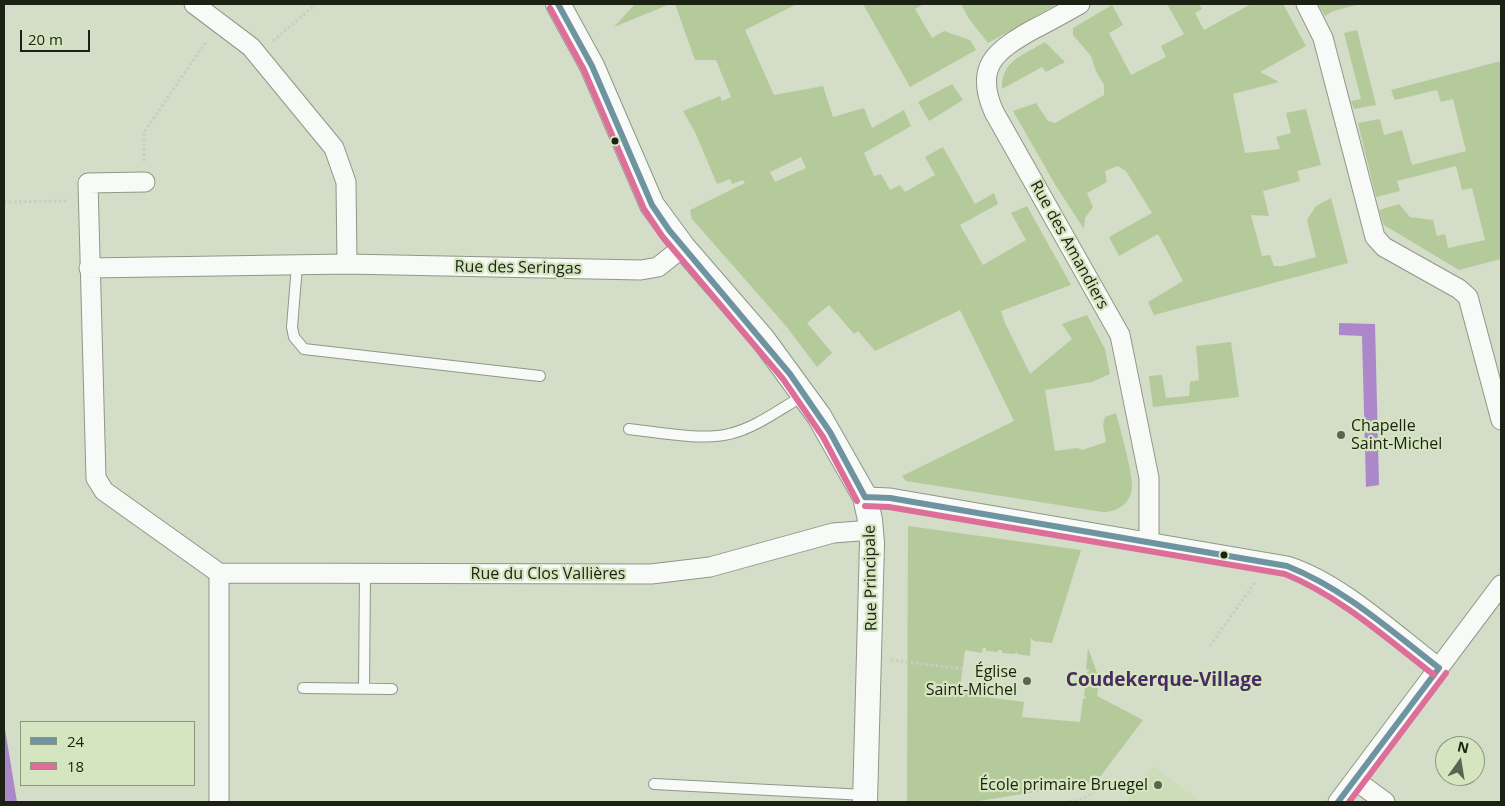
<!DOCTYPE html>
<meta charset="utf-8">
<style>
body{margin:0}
#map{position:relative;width:1505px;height:806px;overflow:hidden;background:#d3ddc7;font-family:"Open Sans",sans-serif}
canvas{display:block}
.frame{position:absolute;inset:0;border:5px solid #1b2113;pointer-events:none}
.legend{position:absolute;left:20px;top:721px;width:175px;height:65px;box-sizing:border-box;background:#d4e5bf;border:1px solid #8a977a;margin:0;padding:6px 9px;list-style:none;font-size:15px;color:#1b2113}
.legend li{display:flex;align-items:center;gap:10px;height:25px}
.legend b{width:25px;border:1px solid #8a977a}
.north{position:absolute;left:1435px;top:736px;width:50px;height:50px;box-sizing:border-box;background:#d4e5bf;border:1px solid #8a977a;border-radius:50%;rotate:13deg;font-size:14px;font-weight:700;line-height:20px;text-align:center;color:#1b2113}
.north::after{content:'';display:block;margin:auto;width:18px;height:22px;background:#5b6352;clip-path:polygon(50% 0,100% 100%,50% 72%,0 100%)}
.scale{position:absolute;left:20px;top:30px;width:70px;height:22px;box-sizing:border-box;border:2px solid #1b2113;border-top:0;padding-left:6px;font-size:15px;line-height:18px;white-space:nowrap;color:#1b2113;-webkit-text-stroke:4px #d4e5bf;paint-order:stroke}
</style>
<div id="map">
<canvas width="1505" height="806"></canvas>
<div class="frame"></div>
<ul class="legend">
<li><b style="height:6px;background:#6f94a1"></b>24</li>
<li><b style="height:6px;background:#dd6d99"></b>18</li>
</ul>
<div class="north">N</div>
<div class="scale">20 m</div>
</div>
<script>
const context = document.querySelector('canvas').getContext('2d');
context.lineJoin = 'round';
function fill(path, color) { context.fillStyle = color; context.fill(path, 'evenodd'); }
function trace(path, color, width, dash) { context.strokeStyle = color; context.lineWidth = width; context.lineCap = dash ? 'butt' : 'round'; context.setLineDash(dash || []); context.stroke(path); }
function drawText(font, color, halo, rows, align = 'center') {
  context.font = font + ' "Open Sans",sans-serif'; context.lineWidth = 4.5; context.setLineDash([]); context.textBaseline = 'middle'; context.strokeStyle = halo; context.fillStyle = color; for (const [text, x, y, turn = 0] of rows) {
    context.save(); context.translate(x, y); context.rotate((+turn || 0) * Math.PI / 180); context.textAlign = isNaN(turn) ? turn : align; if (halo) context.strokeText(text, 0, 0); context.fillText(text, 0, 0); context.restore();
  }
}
fill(new Path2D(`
 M1153,766L1174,782L1201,802H1126Z`), '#cddcb9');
fill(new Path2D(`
 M635,4H670L614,27Z
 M675,4H797L745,30L774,95L823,86L833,117L864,108L872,128L904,110L911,126L864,153L874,176L881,174L890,190L900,185L905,192L935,175L925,157L943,147L975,204L994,193L998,204L960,225L983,265L1026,240L1011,213L1027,206L1071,285L1001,311L1005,323L1030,374L1072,339L1062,324L1087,315L1105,349L1110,374L1092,382L1045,390L1055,451L1078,448L1082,450L1106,442L1103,425L1105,417L1116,413C1121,433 1132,469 1132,486C1132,503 1117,512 1103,512L906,481L902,476L1014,421L960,310L875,351L858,331L854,334L829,305L807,323L832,353L817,367L786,326L692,219L690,210L745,183L743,180L732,184L730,179L717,184L695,132L683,111L720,96L722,101L731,97L716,60H695ZM801,157L806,168L775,182L770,172Z
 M863,4H924L915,9L932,38L944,31L970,40L976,50L910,87Z
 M961,4H1057L988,43L969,19Z
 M1167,4H1199L1202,9L1195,13L1204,30L1251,4H1283L1306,46L1260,72L1279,82L1233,94L1245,153L1280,149L1276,137L1291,133L1286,113L1306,109L1321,165L1297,171L1300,181L1263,191L1269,216L1251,215L1262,256L1270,255L1274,266H1283L1316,257L1307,220L1316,206L1331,198L1348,263L1154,315L1148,302L1183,281L1158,234L1119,256L1109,237L1152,213L1126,171L1118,166L1105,171L1107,182L1087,193L1093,207L1085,218L1084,229L1056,186L1013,111L1036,103L1048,121L1055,123L1104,95V85L1096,71L1091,56L1073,35V28L1112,5L1123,25L1109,33L1131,75L1166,57L1161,46L1184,34Z
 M1318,4H1360L1333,11L1325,16Z
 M1357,30L1376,105L1354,109L1351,101L1361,99L1344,33Z
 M1045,42L1065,62L1046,72L1042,67L1002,89C1001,60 1024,55 1045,42Z
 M1501,61V259L1459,270L1384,225L1379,210L1399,204L1410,217L1433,220L1437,236L1445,234L1448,248L1485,240L1472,188L1462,190L1456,166L1397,181L1400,191L1376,197L1358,123L1380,119L1384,135L1402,130L1412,165L1466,151L1453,99L1441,102L1437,90L1395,100L1391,90Z
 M952,84L963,100L929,121L918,102Z
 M1231,342L1239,397L1153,407L1149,376L1162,375L1166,398L1189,396L1190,382L1199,380L1196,346Z
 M908,526L1081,550L1052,643L1034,641L1031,638L1030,656L1017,654V652L1014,654L1002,653V650H998V652L986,651V648H983L982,653L965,650L960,688L977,691L978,696L1024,702L1022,717L1080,722L1083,699L1087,698L1084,696L1087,672L1090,670L1086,669L1088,648L1099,678L1097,696L1143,720L1096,782L973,802H907Z`), '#b5ca9a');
fill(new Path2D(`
 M1339,323L1375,324L1379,485L1366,487L1362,336L1339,335Z
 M4,721V723L17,802H4Z`), '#ac88cb');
const service = new Path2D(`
 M297,265L292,327L294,337L304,349L540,376
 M629,429C657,432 703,441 729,434C756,428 781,408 805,395
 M303,688L392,689
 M364,689L365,574
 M654,784L865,795`);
const minor = new Path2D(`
 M194,4L251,47L334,148L346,182L347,264
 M1080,4C1064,13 1048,22 1032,30C995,51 974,67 994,112L1120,335L1149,478V541
 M1306,4L1323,38L1375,237L1384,247L1459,289L1468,297L1501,420
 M145,182L88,183L96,478L104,491L219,573L651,574L710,567L833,533L872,530
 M89,268L347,264L641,270L658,267L683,247
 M865,497L890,498L1287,566C1341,583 1394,634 1439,668
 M219,573V802
 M1355,780L1385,802
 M1338,802L1501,585`);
const tertiary = new Path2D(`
 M558,4L592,66L652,205L683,247L762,338L819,416L865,497L870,520L872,543L865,802`);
trace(service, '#909787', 12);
trace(minor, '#909787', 21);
trace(tertiary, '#909787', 26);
trace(new Path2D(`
 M273,41L316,4
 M144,161V132L206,42H208
 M4,202L67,201
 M1210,646L1256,581
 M891,660L963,669
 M1070,802L1087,797L1101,786`), '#caccc6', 3, [2.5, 2.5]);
trace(service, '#f8faf7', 10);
trace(minor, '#f8faf7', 19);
trace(tertiary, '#f8faf7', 24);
trace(new Path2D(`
 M558,4L592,66L652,205L669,230L790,374L830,432L865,497
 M865,497L890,498L1287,566C1345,589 1390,630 1439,668
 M1338,802L1439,668`), '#6f94a1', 6);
trace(new Path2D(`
 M550,8L584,70L644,209L662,236L783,379L823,437L857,501
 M865,506L889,507L1285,574C1341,597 1386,638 1434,675
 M1349,802L1446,673`), '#dd6d99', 6);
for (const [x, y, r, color] of [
 [615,141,4.5,"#1b2113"],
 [1341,435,5,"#5b6352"],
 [1224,555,4.5,"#1b2113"],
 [1027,681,5,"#5b6352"],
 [1158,785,5,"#5b6352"]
]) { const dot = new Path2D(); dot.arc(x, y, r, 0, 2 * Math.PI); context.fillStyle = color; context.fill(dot); trace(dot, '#d4e5bf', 2); }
drawText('16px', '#1b2113', '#d4e5bf', [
 ["Rue des Amandiers",1069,245,61],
 ["Rue des Seringas",518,268,1],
 ["Rue du Clos Vallières",548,574],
 ["Rue Principale",871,578,-91]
]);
drawText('16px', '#1b2113', '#d4e5bf', [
 ["Chapelle",1351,426,"left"],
 ["Saint-Michel",1351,444,"left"],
 ["Église",1017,672],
 ["Saint-Michel",1017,690],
 ["École primaire Bruegel",1148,785]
], 'right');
drawText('bold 19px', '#492a63', '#d4e5bf', [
 ["Coudekerque-Village",1164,681]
]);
</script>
